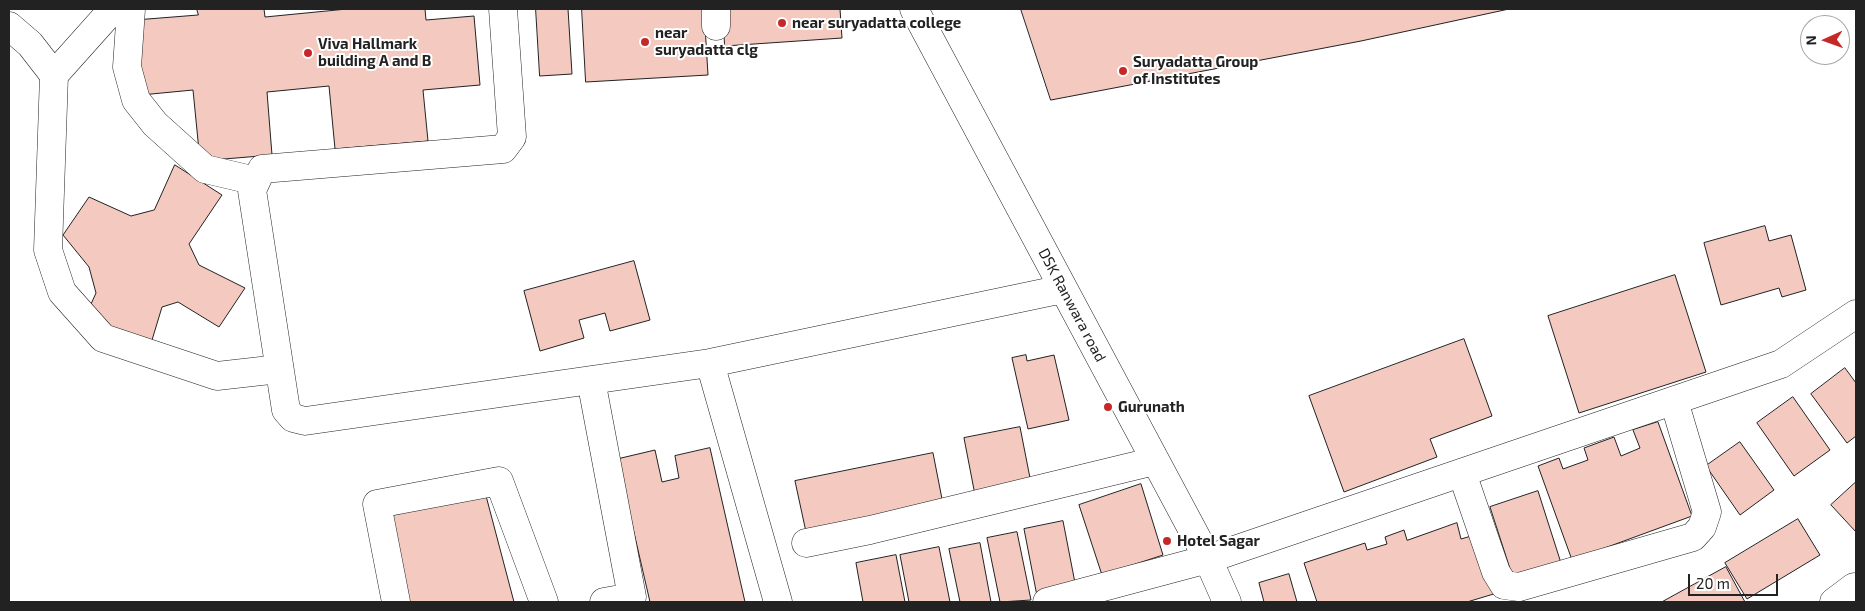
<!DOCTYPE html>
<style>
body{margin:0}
#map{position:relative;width:1865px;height:611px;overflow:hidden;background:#fff;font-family:"Exo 2",sans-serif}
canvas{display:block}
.frame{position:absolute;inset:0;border:10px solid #222;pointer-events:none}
.north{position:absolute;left:1800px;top:15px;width:50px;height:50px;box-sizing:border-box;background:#fff;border:1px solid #a7a7a7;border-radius:50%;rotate:268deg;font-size:14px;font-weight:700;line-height:20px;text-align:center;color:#222}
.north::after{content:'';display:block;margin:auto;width:18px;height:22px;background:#c62828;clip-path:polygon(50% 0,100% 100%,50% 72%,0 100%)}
.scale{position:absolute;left:1688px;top:574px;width:90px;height:22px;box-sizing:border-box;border:2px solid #222;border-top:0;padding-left:6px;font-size:15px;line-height:18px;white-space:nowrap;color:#222;-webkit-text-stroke:4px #fff;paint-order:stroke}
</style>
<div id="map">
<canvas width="1865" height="611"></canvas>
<div class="frame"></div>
<div class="north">N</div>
<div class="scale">20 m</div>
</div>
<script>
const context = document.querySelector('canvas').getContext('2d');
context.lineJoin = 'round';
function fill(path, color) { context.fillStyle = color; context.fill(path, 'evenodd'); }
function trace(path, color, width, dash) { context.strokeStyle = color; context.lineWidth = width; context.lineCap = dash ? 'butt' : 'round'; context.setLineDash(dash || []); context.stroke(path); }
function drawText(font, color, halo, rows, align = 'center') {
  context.font = font + ' "Exo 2",sans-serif'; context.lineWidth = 4; context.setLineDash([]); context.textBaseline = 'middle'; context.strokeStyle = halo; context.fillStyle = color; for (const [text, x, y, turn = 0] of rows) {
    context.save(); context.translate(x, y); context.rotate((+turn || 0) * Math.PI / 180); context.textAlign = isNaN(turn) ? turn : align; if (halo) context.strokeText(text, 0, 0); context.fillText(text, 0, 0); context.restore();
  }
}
const building = new Path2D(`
 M197,9H264L265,17L347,9H425L426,20L474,16L480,85L423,90L428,141L335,149L329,86L267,92L272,155L200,161L193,90L141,95L135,20L198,15Z
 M536,9H568L572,74L540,76Z
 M582,9H704L708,75L586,82Z
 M723,9H840L842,38L725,46Z
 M1021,9H1509L1361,41L1051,100Z
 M175,165L222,195L189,244L199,265L245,288L219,327L178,302L162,307L149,350L86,315L96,293L89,267L63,235L89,197L131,216L154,210Z
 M1765,226L1769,241L1791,235L1806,290L1782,297L1779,288L1721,305L1704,243Z
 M634,261L650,320L610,331L605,313L579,320L584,338L540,351L524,291Z
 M1675,275L1706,372L1579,413L1548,316Z
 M1464,339L1492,416L1430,439L1437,457L1344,492L1309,396Z
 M1026,355L1027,361L1054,355L1069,420L1028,429L1012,358Z
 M1845,368L1856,383V436L1847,443L1811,394Z
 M1793,397L1830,450L1794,476L1757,423Z
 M1658,422L1692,516L1572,560L1538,466L1559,458L1563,469L1588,460L1584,448L1614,437L1621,456L1640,448L1633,430Z
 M1020,427L1031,483L975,495L964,438Z
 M1740,442L1774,490L1740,515L1706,466Z
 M710,448L745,602H650L617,459L655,450L662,482L679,478L675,456Z
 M933,453L943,504L806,532L795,481Z
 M1856,482V532L1831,505Z
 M1141,484L1163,555L1102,575L1079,505Z
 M1538,491L1561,563L1513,578L1490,507Z
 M485,492L514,602H406L384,518Z
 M1798,519L1820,555L1747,599L1725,563Z
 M1063,521L1076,588L1037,596L1024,529Z
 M1457,523L1461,539L1478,534L1497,593L1467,602H1317L1304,563L1365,543L1367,550L1387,544L1385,537L1404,530L1407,540Z
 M1017,532L1031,600L1000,602L987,538Z
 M980,543L991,602H960L949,549Z
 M939,547L950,602H909L900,555Z
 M896,555L905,602H863L856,563Z
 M1726,567L1745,602H1662Z
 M1289,574L1297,602H1264L1259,583Z`);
fill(building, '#f3c9c0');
trace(building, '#222', 1);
const minor = new Path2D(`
 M131,9L127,67L136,100L155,124L205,169L256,181
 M503,9L512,137L503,149L262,169L252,190L286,410L293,418L305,421L710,363L1063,289
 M914,9L1208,559L1227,602
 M9,26L30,44L54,75L48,250L62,292L103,338L217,376L279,369
 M716,26V9
 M54,75L113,9
 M710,363L778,602
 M591,380L632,597L604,602
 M1462,473L1496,572L1504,585L1519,587L1693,537L1702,527L1707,512L1674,401
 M806,543L870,530L1155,461
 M396,602L377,504L499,481L544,602
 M1047,602L1208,559L1781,364L1856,314
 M1834,602L1854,587`);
trace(minor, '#222', 29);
trace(minor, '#fff', 28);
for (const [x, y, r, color] of [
 [782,23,5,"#c62828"],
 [645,42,5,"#c62828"],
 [308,53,5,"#c62828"],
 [1123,71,5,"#c62828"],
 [1108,407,5,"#c62828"],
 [1167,541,5,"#c62828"]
]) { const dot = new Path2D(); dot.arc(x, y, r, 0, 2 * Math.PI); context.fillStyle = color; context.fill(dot); trace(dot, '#fff', 2); }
drawText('bold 15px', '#222', '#fff', [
 ["near suryadatta college",792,23],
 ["near",655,33],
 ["suryadatta clg",655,50],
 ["Viva Hallmark",318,44],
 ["building A and B",318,61],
 ["Suryadatta Group",1133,62],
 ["of Institutes",1133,79],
 ["Gurunath",1118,407],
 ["Hotel Sagar",1177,541]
], 'left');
drawText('15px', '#222', '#fff', [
 ["DSK Ranwara road",1072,305,62]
]);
</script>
